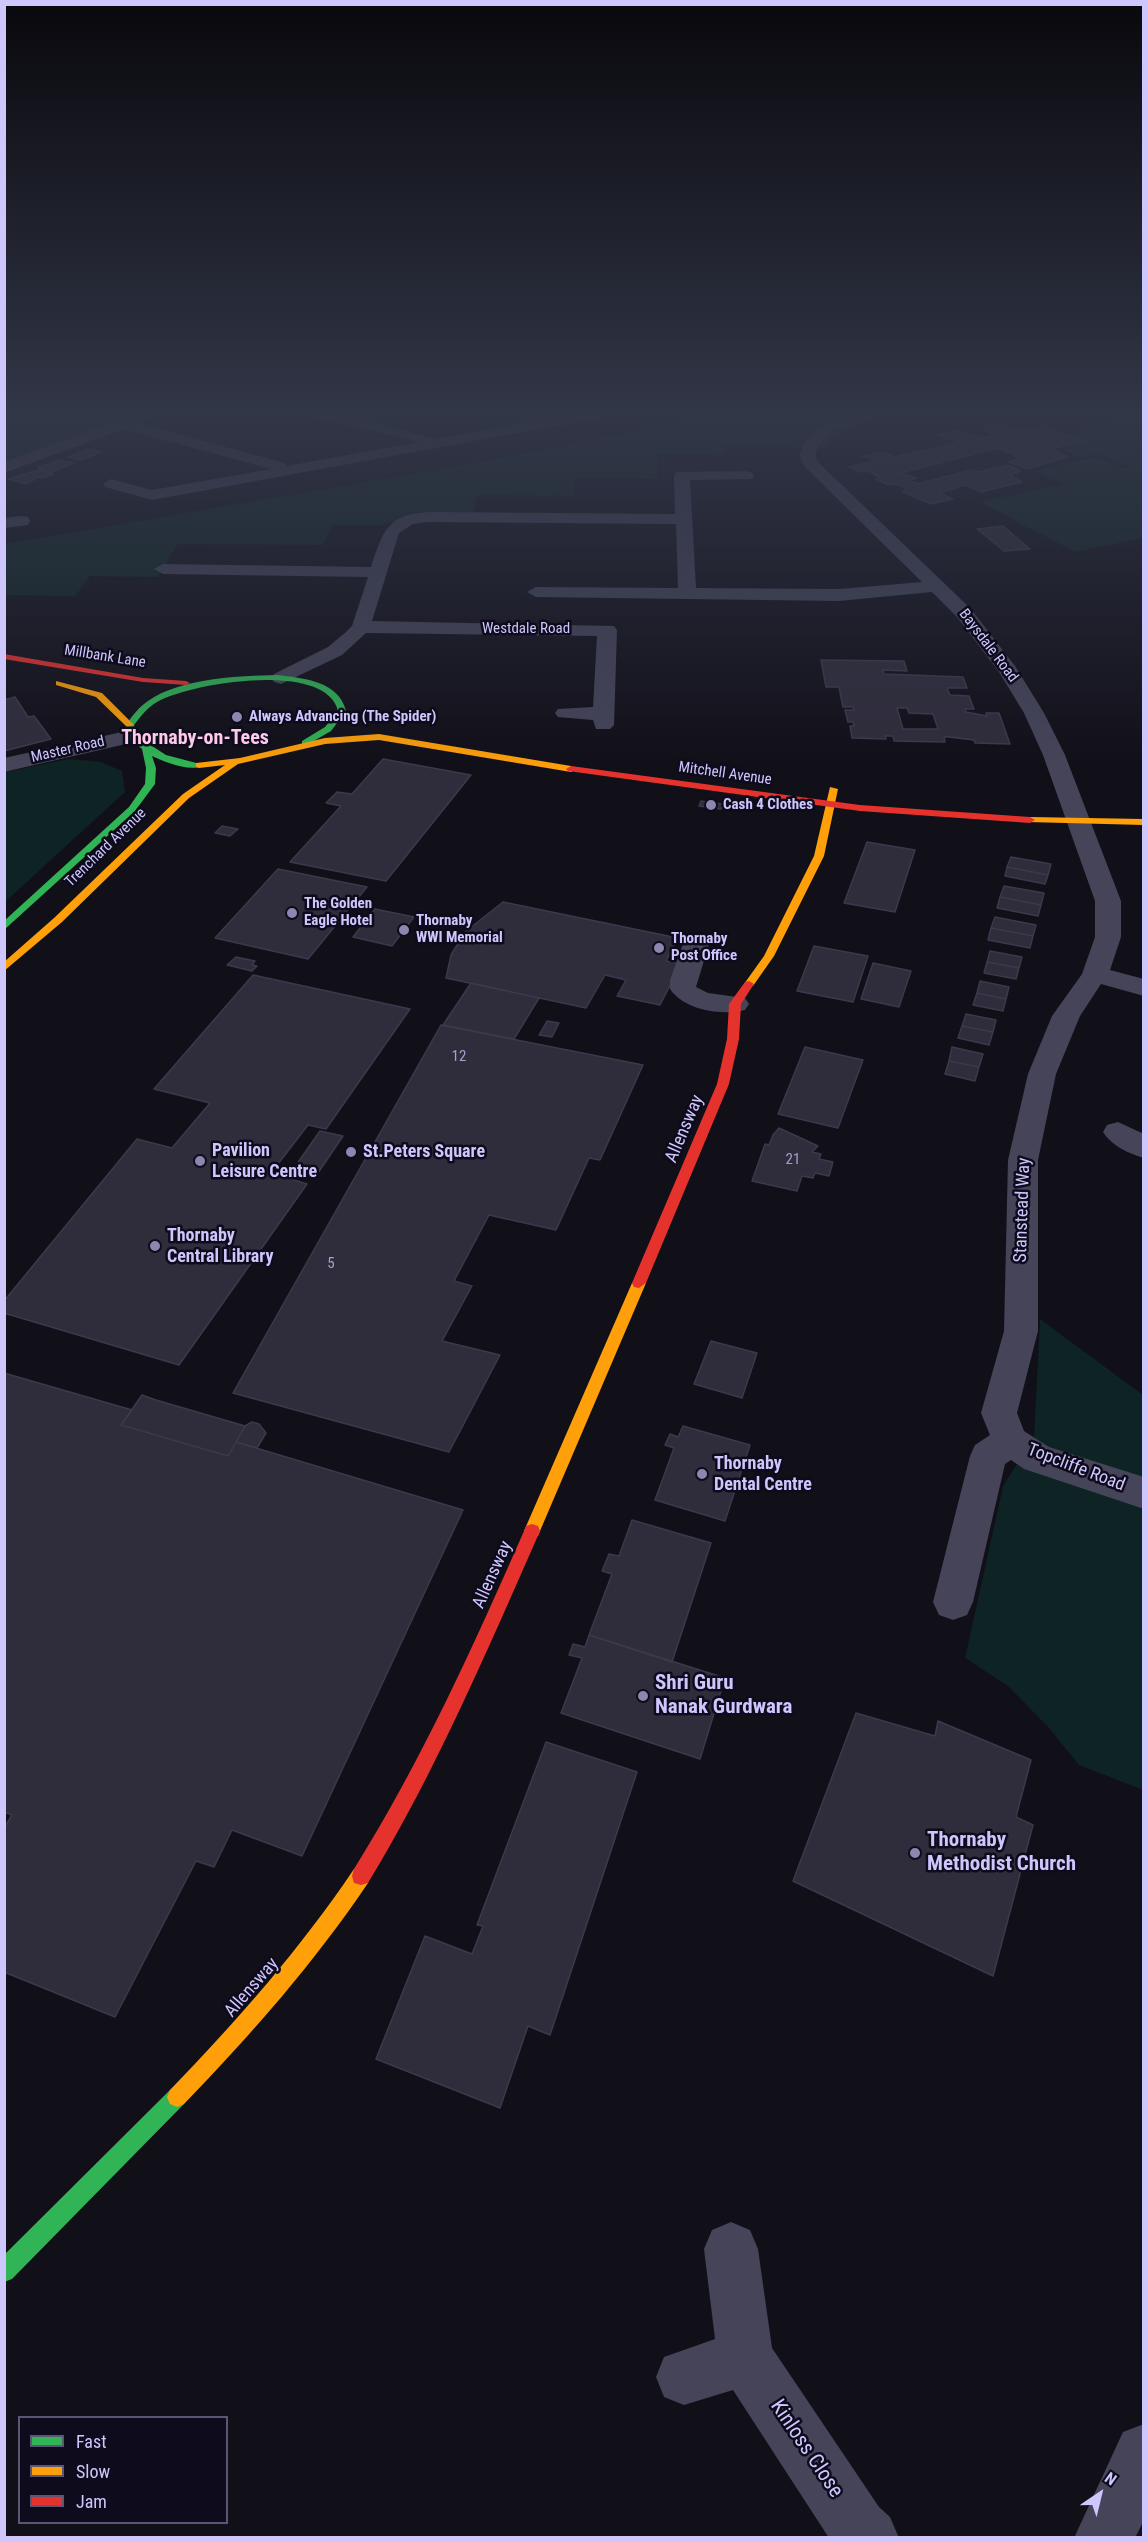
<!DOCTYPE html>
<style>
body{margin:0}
#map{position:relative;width:1148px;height:2542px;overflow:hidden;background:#110f18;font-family:"Roboto Condensed",sans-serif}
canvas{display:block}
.frame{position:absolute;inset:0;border:6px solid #cec7fe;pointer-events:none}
.legend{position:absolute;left:18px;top:2416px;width:210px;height:108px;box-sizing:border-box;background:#0e0b1c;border:2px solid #5b5676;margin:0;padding:8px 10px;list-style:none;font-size:18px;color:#cec7fe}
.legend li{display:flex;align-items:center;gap:12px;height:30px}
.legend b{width:30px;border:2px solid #5b5676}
.north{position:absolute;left:1070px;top:2464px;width:60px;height:60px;-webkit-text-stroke:4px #0e0b1c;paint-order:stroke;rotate:35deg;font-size:16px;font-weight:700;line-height:24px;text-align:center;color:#cec7fe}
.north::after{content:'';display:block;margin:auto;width:21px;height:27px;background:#cec7fe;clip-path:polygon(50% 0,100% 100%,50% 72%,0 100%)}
</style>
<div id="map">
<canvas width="1148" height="2542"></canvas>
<div class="frame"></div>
<ul class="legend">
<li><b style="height:8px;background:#30b455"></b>Fast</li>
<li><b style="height:8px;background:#ff9f0a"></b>Slow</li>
<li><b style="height:8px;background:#e5322d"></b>Jam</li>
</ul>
<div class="north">N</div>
</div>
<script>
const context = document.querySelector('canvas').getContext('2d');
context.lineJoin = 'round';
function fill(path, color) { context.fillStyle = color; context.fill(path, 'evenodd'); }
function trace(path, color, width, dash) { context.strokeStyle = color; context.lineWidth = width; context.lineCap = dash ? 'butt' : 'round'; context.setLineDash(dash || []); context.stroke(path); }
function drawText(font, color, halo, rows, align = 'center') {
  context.font = font + ' "Roboto Condensed",sans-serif'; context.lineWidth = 5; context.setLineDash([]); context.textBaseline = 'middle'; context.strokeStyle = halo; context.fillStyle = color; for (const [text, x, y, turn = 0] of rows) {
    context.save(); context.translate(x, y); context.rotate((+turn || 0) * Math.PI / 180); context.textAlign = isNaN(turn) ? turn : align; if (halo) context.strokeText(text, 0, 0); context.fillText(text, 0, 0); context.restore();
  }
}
fill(new Path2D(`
 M5,414H136L5,463Z
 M726,414H895C870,420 842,426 827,448L724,445L725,455L657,454V479L575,478L573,496L477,495L473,513L416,514L384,525H332L323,545L178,544L158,577L90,576L75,596L5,595V544L459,466Z
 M1139,414H1143V538L1075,552L980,502L1063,484L1035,471L1094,457L1125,468L1131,467L1098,454L1081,458L1063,450L1070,448L1065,445L1082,441L1065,434Z
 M69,759L101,762L122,771L125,792L5,902V772Z
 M1040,1319L1143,1395V1790L1079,1765L1049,1728L1008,1686L965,1658L1003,1486L1034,1437Z`), '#0e2323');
const building = new Path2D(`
 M1000,425L1024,431L1044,426L1083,441L1051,449L1068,457L1027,469L1009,462L1021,458L997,448L900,473L917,478L908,480L917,484L971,470L978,472L1008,465L1021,471L1010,475L1022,482L981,492L965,485L939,493L953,499L931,504L903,492L906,488L896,484L888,485L876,479L879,477L869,471L860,472L849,467L875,461L864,456L883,452L894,457L960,442L937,435L956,430L980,438L994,435L982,428Z
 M89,449L102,452L81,460L67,457Z
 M59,460L73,463L52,472L38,468Z
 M39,470L53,474L43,478L38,477L26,484L8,479Z
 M1003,526L1030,549L1004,551L977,529Z
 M821,660L904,661L907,671L883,670L884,674L963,677L967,688H947L950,695L969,696L974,709H965L966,712L987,716L986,713H999L1010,744L975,743L974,740L949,737H944L945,742L894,741L893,736H885L886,739L852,738L850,726H854L853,722H848L845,710H854L853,707H843L839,687H826ZM897,708H907L909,713L933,714L938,729H903Z
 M15,697L28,717L34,716L51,739L4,751V700Z
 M383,759L471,775L386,881L290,862L341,806L326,803L337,792L352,794Z
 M701,801L722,804L723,805L721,809L699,806Z
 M222,826L238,829L230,836L215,833Z
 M867,842L915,850L895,912L844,903Z
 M1011,857L1051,864L1048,875L1007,867Z
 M1007,867L1048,875L1045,884L1005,876Z
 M278,869L367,887L308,959L215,938Z
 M1004,886L1044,893L1041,905L1000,897Z
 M1000,897L1041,905L1038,916L997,908Z
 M503,902L678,938L666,961L681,964L660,1005L617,996L626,980L605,975L586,1008L446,978L451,955L465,932Z
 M375,909L414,917L392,946L353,937Z
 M995,917L1036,925L1033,936L991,928Z
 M991,928L1033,936L1030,948L988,940Z
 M814,946L868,956L853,1002L797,991Z
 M990,951L1022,957L1019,968L987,962Z
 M236,957L255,961L252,965L257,966L252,971L227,965Z
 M987,962L1019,968L1016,979L984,973Z
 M873,963L911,971L899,1007L861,999Z
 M253,975L410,1009L326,1129L308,1125L271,1173L307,1184L179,1365L4,1313V1301L137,1139L172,1148L210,1103L154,1089Z
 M980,981L1009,987L1006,999L977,993Z
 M471,983L539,998L514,1039L443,1025Z
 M977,993L1006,999L1003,1011L973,1005Z
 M966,1014L996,1020L993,1032L962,1026Z
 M547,1021L559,1023L552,1037L539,1035Z
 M441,1025L643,1065L600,1160L589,1158L556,1230L489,1215L454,1281L472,1286L442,1341L500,1355L449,1452L233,1393Z
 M962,1026L993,1032L989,1045L958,1038Z
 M805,1047L863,1060L838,1128L778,1114Z
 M952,1047L983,1054L979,1067L949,1061Z
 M949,1061L979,1067L975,1081L945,1074Z
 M779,1128L818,1146L812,1152L821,1154L819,1159L833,1162L829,1176L815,1173L813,1178L802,1176L797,1191L752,1181L765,1144L769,1145L773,1135Z
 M320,1131L343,1136L318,1173L294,1168Z
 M711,1341L757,1353L742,1398L694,1384Z
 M4,1373L132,1410L121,1425L228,1456L236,1442L463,1510L302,1856L232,1830L214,1867L196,1861L115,2017L4,1972V1828L12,1815L4,1812Z
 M142,1395L156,1400L245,1426L228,1456L121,1425Z
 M252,1422L259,1424L266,1433L257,1448L236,1442L245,1426Z
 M683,1426L750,1445L725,1521L655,1500L674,1448L665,1445L670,1434L678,1437Z
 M632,1520L711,1543L672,1662L589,1635L612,1574L602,1571L609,1554L619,1556Z
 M589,1635L725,1678L700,1759L561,1713L582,1658L569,1655L573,1644L585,1647Z
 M856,1713L935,1736L938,1721L1031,1760L1016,1817L1033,1825L993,1976L793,1881Z
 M546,1742L637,1772L550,2035L528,2026L500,2108L376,2059L425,1936L472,1954L483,1926L477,1925Z`);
fill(building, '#2f2c3b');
trace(building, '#3c394d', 1.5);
fill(new Path2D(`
 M136,414H147L149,417L138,423L285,463L287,466L419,442L315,417L313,414H340L436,439L573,414H606L599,418L152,500L105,487L103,484L111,479L152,490L271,469L124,429L4,473V462Z
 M850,414H874C854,432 827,419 815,455L818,462L971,609L1015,666L1044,713L1065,755L1121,901V937L1110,970L1144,979V996L1101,984L1080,1016L1056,1074L1038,1160V1331L1017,1413L1024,1431L1049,1447L1144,1477V1509L1024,1469L1011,1460L1005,1464L973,1602L967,1615L953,1620L939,1615L933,1602L970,1456L975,1445L990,1435L981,1413L1004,1331L1008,1160L1028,1074L1052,1016L1082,974L1095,937V901L1043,755L1024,713L999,672L957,617L932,592L839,601L536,597L527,592L536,587L678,588L676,524L427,522L413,524L399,533L372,621L614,626L617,630L614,725L610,729H596L593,720L558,717L555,713L558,709L593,707L597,636L366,633L342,655L281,684L274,682L271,678L274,674L328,647L346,632L352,626L368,577L163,574L154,569L163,564L371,567C384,527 389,513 434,512L675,514L674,475L676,472L746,471L752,473L754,476L752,479L690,480L696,588L839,589L922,582L805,467L799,455C808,431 826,421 850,414Z
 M22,516L28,517L30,521L28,525L4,528V518Z
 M131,730L139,731L142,736L139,741L4,772V758Z
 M697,933L706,936L710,941L696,987L708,993L745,998L749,1004L745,1010C721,1016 684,1010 670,989V980L684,941L688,936Z
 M1118,1122L1144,1134V1158C1129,1154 1111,1145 1103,1132L1107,1125Z
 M731,2222L750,2230L758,2249L772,2348L879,2507L890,2517L899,2538H829L733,2390L684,2405L664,2397L656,2377L664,2357L715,2339L704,2249L712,2230Z
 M1144,2424V2520L1135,2538H1074L1123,2432Z`), '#454459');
fill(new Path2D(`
 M277,675C303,678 339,681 346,711L331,731L305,746L302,745V741L325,727L338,711C326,660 190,683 157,702C148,707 141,716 134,725L135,735L166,755L204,765C191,773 165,762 152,756L156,768L155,784L135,811L4,930V921L129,807L145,784L146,768L142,749L127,736L126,725C132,716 139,707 148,701C180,678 239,676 277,675Z
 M177,2087L184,2090L187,2097L184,2104L12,2279L4,2282V2255L170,2090Z`), '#30b455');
fill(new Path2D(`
 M56,681L102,693L134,725L127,727L96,697L56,685Z
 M379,734L571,766L576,769L571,772L379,740L325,744L238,764L189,798L62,922L4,971V962L54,918L183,794L225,765L199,768L196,767V763L240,758L325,738Z
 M830,787L838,789L824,856L774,956L753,986H745L744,984L764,956L814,856Z
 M1030,817L1144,819V825L1027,822V818Z
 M639,1278L646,1283L540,1531L538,1536L532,1538L526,1536L524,1531L632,1283Z
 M361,1867L368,1869L370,1876L368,1883C314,1963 251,2035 184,2104L177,2107L170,2104L167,2097L170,2090C237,2021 300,1949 354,1869Z`), '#ff9f0a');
fill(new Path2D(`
 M4,654L143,678L186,681L190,683L186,685L143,682L4,659Z
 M571,766L860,805L1030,817L1035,820L1030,823L860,811L568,771L566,769Z
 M749,981L754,984L741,1004L739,1039L729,1084L646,1283L639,1288L634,1287L632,1283L717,1084L727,1039L729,1004L745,982Z
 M532,1524L538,1526L540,1531C487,1651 436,1771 368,1883L361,1885L354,1883L352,1876L354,1869C421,1762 473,1647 524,1531L526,1526Z`), '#e5322d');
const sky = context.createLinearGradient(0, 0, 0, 770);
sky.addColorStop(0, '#09080d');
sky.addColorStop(0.54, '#323748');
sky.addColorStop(1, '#32374800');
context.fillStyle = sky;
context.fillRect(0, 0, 1148, 770);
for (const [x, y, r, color] of [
 [237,717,6,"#8c87ae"],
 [711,805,6,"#8c87ae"],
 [292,913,6,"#8c87ae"],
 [404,930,6,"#8c87ae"],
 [659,948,6,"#8c87ae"],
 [351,1152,6,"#8c87ae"],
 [200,1161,6,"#8c87ae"],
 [155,1246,6,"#8c87ae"],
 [702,1474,6,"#8c87ae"],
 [643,1696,6,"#8c87ae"],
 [915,1853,6,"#8c87ae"]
]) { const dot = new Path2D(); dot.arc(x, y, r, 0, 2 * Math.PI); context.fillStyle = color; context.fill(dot); trace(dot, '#0e0b1c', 2); }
drawText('15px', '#cec7fe', '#0e0b1c', [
 ["Westdale Road",526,629],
 ["Baysdale Road",988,646,53],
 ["Millbank Lane",105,657,9],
 ["Master Road",68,750,-13],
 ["Mitchell Avenue",725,774,8],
 ["Trenchard Avenue",106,848,-44]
]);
drawText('bold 15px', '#cec7fe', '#0e0b1c', [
 ["Always Advancing (The Spider)",249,717],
 ["Cash 4 Clothes",723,805],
 ["The Golden",304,904],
 ["Eagle Hotel",304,921],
 ["Thornaby",416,921],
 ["WWI Memorial",416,938],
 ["Thornaby",671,939],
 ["Post Office",671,956]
], 'left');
drawText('15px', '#a6a0cd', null, [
 ["12",459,1057],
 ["21",793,1160],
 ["5",331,1264]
]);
drawText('18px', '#cec7fe', '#0e0b1c', [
 ["Allensway",685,1129,-67],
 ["Stanstead Way",1023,1210,-88],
 ["Topcliffe Road",1076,1468,21],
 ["Allensway",493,1575,-66],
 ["Allensway",252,1988,-49]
]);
drawText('bold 18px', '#cec7fe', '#0e0b1c', [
 ["Pavilion",212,1151],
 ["Leisure Centre",212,1172],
 ["St.Peters Square",363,1152],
 ["Thornaby",167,1236],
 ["Central Library",167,1257],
 ["Thornaby",714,1464],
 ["Dental Centre",714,1485]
], 'left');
drawText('bold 20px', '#fec9ea', '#0e0b1c', [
 ["Thornaby-on-Tees",195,739]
]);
drawText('bold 21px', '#cec7fe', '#0e0b1c', [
 ["Shri Guru",655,1684],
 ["Nanak Gurdwara",655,1708],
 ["Thornaby",927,1841],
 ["Methodist Church",927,1865]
], 'left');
drawText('21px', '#cec7fe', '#0e0b1c', [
 ["Kinloss Close",806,2449,56]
]);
</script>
